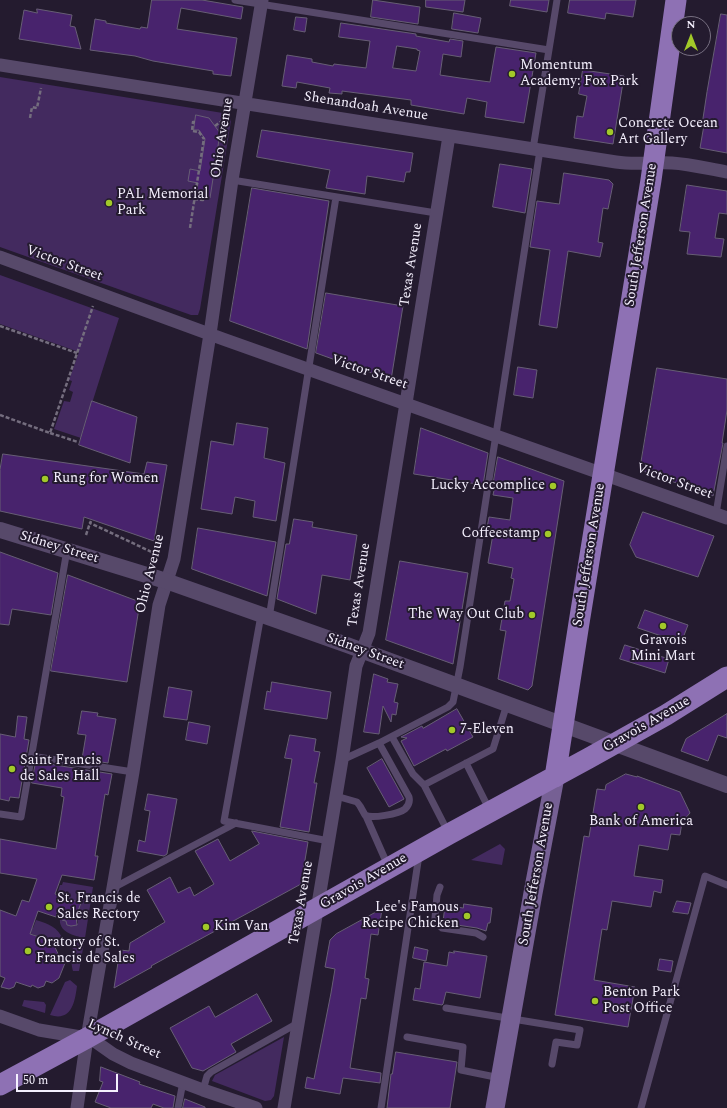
<!DOCTYPE html>
<style>
body{margin:0}
#map{position:relative;width:727px;height:1108px;overflow:hidden;background:#241b2f;font-family:Spectral,serif}
canvas{display:block}
.north{position:absolute;left:671px;top:16px;width:40px;height:40px;box-sizing:border-box;background:#241b2f;border:1px solid #787082;border-radius:50%;rotate:0deg;font-size:11px;font-weight:700;line-height:16px;text-align:center;color:#f5f0fe}
.north::after{content:'';display:block;margin:auto;width:14px;height:18px;background:#a2c929;clip-path:polygon(50% 0,100% 100%,50% 72%,0 100%)}
.scale{position:absolute;left:16px;top:1074px;width:102px;height:18px;box-sizing:border-box;border:2px solid #f5f0fe;border-top:0;padding-left:5px;font-size:12px;line-height:14px;white-space:nowrap;color:#f5f0fe;-webkit-text-stroke:3px #241b2f;paint-order:stroke}
</style>
<div id="map">
<canvas width="727" height="1108"></canvas>
<div class="north">N</div>
<div class="scale">50 m</div>
</div>
<script>
const context = document.querySelector('canvas').getContext('2d');
context.lineJoin = 'round';
function fill(path, color) { context.fillStyle = color; context.fill(path, 'evenodd'); }
function trace(path, color, width, dash) { context.strokeStyle = color; context.lineWidth = width; context.lineCap = dash ? 'butt' : 'round'; context.setLineDash(dash || []); context.stroke(path); }
function drawText(font, color, halo, rows, align = 'center') {
  context.font = font + ' Spectral,serif'; context.lineWidth = 4; context.setLineDash([]); context.textBaseline = 'middle'; context.strokeStyle = halo; context.fillStyle = color; for (const [text, x, y, turn = 0] of rows) {
    context.save(); context.translate(x, y); context.rotate((+turn || 0) * Math.PI / 180); context.textAlign = isNaN(turn) ? turn : align; if (halo) context.strokeText(text, 0, 0); context.fillText(text, 0, 0); context.restore();
  }
}
fill(new Path2D(`
 M0,77L229,114L231,121L200,309L198,315H191L0,247Z
 M0,275L119,318L81,438L54,429L64,401L70,402L73,392L69,390L72,381L69,380L79,352L0,324Z
 M500,844L505,849L502,865L471,860Z
 M63,882L93,887L85,938C74,936 58,932 60,918L66,921L68,926H75L78,923L76,916L81,903L57,894L60,885H62Z
 M36,920C49,924 58,927 63,940L54,945L48,943L49,940L9,926L13,922L33,928Z
 M79,942L84,943L79,971H73C71,964 70,948 76,943Z
 M70,980L77,986C75,1001 72,1022 50,1015L65,982Z
 M24,1000L44,1002L46,1005L45,1013L22,1006Z
 M284,1037L274,1096L271,1100L265,1101L212,1081L215,1075Z`), '#432a5f');
const building = new Path2D(`
 M152,0H202L243,7L241,19L181,8L177,29L237,38L231,76L213,74V71L153,61L135,56L90,50L95,19L106,21V23L140,29L141,27L147,28Z
 M373,0L420,7L418,24L371,17Z
 M426,0H465L463,12L426,7Z
 M511,0H549L547,12L510,6Z
 M570,0H636L633,17L606,13L605,19L568,13Z
 M37,9L72,15L70,26L75,27L81,49L19,39L24,10L37,13Z
 M454,13L481,18L478,33L452,29Z
 M721,14L727,15V153L700,148L704,125H702L707,92Z
 M296,17L307,18L305,32L294,30Z
 M341,23L416,34V36L449,42L450,39L463,41L461,57L443,54L440,75L460,78L490,82L496,47L536,53L524,123L485,117L487,102L467,98L464,114L411,105V100L342,91V94L329,93L330,88L297,82L296,88L282,86L287,55L312,59V62L333,66L334,64L366,68L370,41L339,37ZM397,46L417,49V50L420,51L416,71L393,68Z
 M583,70L624,76L613,144L574,138L577,116L583,117L587,96L579,94Z
 M196,115L209,118L220,133L210,198L196,196L198,183L188,181L190,169L200,171L205,139L199,130H194Z
 M262,130L413,153L410,172H406L404,182L367,176L365,194L326,188L330,170L257,157Z
 M500,164L532,169L525,213L493,207Z
 M564,173L609,180L613,184L608,209L603,208L598,242L603,243L600,257L568,251L557,328L539,325L550,250L530,247L537,201L559,204Z
 M687,185L727,191V214L719,213L715,238L724,239L721,257L687,254L690,232L680,231Z
 M252,188L329,201L307,349L230,321Z
 M326,293L403,306L391,380L316,353Z
 M518,367L537,370L533,398L514,395Z
 M657,368L727,379V410L722,443H723L713,496L640,470Z
 M92,401L137,417L130,463L79,445Z
 M237,423L268,428L264,458L285,463L276,521L253,517L255,501L235,497L232,514L201,509L211,441L233,445Z
 M421,428L488,453L483,485L414,474Z
 M3,454L144,474L147,462L167,465L154,541L84,517L82,529L0,511V470Z
 M498,457L564,481L532,686L528,690L498,679L506,631L500,630L505,601H510L514,579L511,578L513,568L488,563L493,534L486,533L489,517L510,520L513,498L493,495L495,486H493Z
 M643,512L714,536L698,577L636,557L630,545Z
 M294,519L313,522L312,527L357,535L350,580L322,575L316,614L277,599L286,544H289Z
 M198,528L276,542L267,596L192,569Z
 M0,552L58,573L51,615L12,609L9,625L0,624Z
 M400,561L468,573L453,664L386,640Z
 M68,575L140,602L127,682L51,671Z
 M645,610L688,625L683,638L678,636L676,641L638,628Z
 M625,645L669,659L665,673L620,659Z
 M374,674L388,679L387,682L398,684L394,702L398,703L396,715L392,714L391,722L383,706L379,734L364,732Z
 M272,682L331,692L327,719L264,709L267,691L270,692Z
 M169,687L192,691L187,720L164,717Z
 M457,709L473,737L447,751L446,749L414,766L401,741L407,738L401,737L422,726L423,728Z
 M82,711L98,713L97,716L116,719L108,763L82,759L86,735L78,734Z
 M727,714V738L718,735L708,761L681,751L686,739Z
 M18,716L27,717L24,739L29,740L19,798L10,797L9,801L0,799V734L15,737Z
 M189,722L210,726L207,744L186,740Z
 M290,735L316,739L314,751L320,752L314,783H317L309,832L280,827L292,759L285,758Z
 M382,759L404,799L389,807L367,768Z
 M36,762L112,774L108,795L105,794L95,856H98L94,880L62,875L55,894L81,903L76,916L77,925L71,926L67,925L66,921L62,920L57,913L56,917L38,911L30,934L49,940L48,943L54,945L59,956L62,957V962L65,963L59,978L52,983L46,981L44,986L38,988L32,985L31,987L16,982L14,987L9,989L1,987L5,978L0,976V910L16,916L22,900L29,902L37,879L0,873V839L56,849L64,797L61,796L62,788L32,783Z
 M626,774L637,777V776L680,792L690,813L682,822L680,835L671,834L668,850L639,845L634,876L663,880L661,893L654,891L651,907L612,901L607,930L602,929L594,980L635,987L628,1027L555,1015L584,836L589,837L597,789L605,790L606,785Z
 M148,794L177,799L167,854L164,856L137,851L139,840L145,842L150,811L145,810Z
 M252,831L308,842L301,884L151,966L152,967L114,988L120,950L129,951L130,943L165,922L147,890L170,877L178,893L190,887L194,896L214,884L195,851L218,839L230,861L259,844Z
 M677,901L691,903L688,914L673,912Z
 M464,904L492,908L490,923H488L486,931L477,928L444,923L443,922L445,905L463,908Z
 M382,909L378,935L371,934L365,978L369,979L366,999L361,998L350,1068L381,1073L380,1083L343,1078L340,1094L305,1088L307,1077L314,1079L331,993L335,969L325,967L330,940L336,934Z
 M415,947L428,950L426,961L413,958Z
 M454,951L487,956L480,998L446,992L443,1004L442,1005L413,1000L415,988L420,989L424,962L447,966L449,952L454,953Z
 M660,959L673,961L671,972L658,970Z
 M257,994L272,1021L231,1044L236,1052L203,1071L192,1068L170,1028L209,1006L215,1017Z
 M396,1052L457,1062L450,1108H387L391,1074H392Z
 M101,1067L140,1082L139,1084L175,1096L173,1108H164L153,1104L151,1108H111L95,1102L103,1082L100,1081Z
 M185,1099L205,1107V1108H183Z`);
fill(building, '#48236d');
trace(building, '#675e75', 1);
trace(new Path2D(`
 M30,118L32,107L37,108L41,88
 M195,122H193L192,131L199,132L204,139
 M215,126L223,120
 M194,199L203,200V197
 M190,228L204,138
 M0,326L77,353
 M0,415L50,433L93,306
 M50,433L78,442
 M91,521L90,523L156,554
 M86,535L90,523`), '#746d7e', 2.5, [4, 2]);
trace(new Path2D(`
 M235,0L549,50
 M533,149L557,0
 M232,180L436,213
 M716,514L727,446
 M261,615L224,821L329,841
 M269,618L336,197
 M392,737L413,774L424,785
 M31,756L133,772
 M342,760L379,743L448,707L453,702L460,667L540,150
 M466,763L489,809
 M336,796L357,802L360,806L365,815C371,819 399,814 405,809C409,805 410,801 409,797L379,743
 M0,814L21,817L67,550
 M366,816L388,866
 M448,832L424,785L493,749L507,704
 M440,887L437,895L435,918L437,923L442,928L476,933L483,937
 M113,888L236,823
 M446,1008L580,1030L577,1045L556,1042L552,1064
 M407,1037L463,1047L461,1070L500,1078
 M203,1090L207,1076L211,1072L298,1023
 M178,1108L183,1082
 M381,1108L419,855
 M641,1108L705,876L727,885`), '#57496a', 7);
trace(new Path2D(`
 M0,65L616,162C635,165 653,162 672,163C690,164 709,169 727,172
 M0,257L223,339L727,518
 M0,1016L39,1030L87,1038L96,1042L113,1054L131,1063L203,1090L256,1108
 M77,1108L87,1038L133,772L159,605L174,559L210,334L232,180L262,0
 M284,1108L342,760L356,666L369,633L449,136`), '#57496a', 13);
trace(new Path2D(`
 M0,530L166,581L347,645L727,785`), '#57496a', 16);
trace(new Path2D(`
 M495,1108L533,893L555,777`), '#766094', 19);
trace(new Path2D(`
 M555,777L579,623L651,180L676,0
 M0,1085L87,1038L449,834L589,758L666,715L727,677`), '#8e71b4', 21);
for (const [x, y, r, color] of [
 [512,74,4,"#a2c929"],
 [610,132,4,"#a2c929"],
 [109,203,4,"#a2c929"],
 [45,479,4,"#a2c929"],
 [553,486,4,"#a2c929"],
 [548,534,4,"#a2c929"],
 [532,615,4,"#a2c929"],
 [663,626,4,"#a2c929"],
 [452,730,4,"#a2c929"],
 [12,769,4,"#a2c929"],
 [641,807,4,"#a2c929"],
 [49,907,4,"#a2c929"],
 [467,916,4,"#a2c929"],
 [206,927,4,"#a2c929"],
 [28,951,4,"#a2c929"],
 [595,1001,4,"#a2c929"]
]) { const dot = new Path2D(); dot.arc(x, y, r, 0, 2 * Math.PI); context.fillStyle = color; context.fill(dot); trace(dot, '#241b2f', 1.5); }
drawText('14px', '#f5f0fe', '#241b2f', [
 ["Momentum",520,66],
 ["Academy: Fox Park",520,82],
 ["Concrete Ocean",618,124],
 ["Art Gallery",618,140],
 ["PAL Memorial",117,195],
 ["Park",117,211],
 ["Rung for Women",53,479],
 ["Lucky Accomplice",545,486,"right"],
 ["Coffeestamp",540,534,"right"],
 ["The Way Out Club",524,615,"right"],
 ["Gravois",663,641,"center"],
 ["Mini Mart",663,657,"center"],
 ["7-Eleven",460,730],
 ["Saint Francis",20,761],
 ["de Sales Hall",20,777],
 ["Bank of America",641,822,"center"],
 ["St. Francis de",57,899],
 ["Sales Rectory",57,915],
 ["Lee's Famous",459,908,"right"],
 ["Recipe Chicken",459,924,"right"],
 ["Kim Van",214,927],
 ["Oratory of St.",36,943],
 ["Francis de Sales",36,959],
 ["Benton Park",603,993],
 ["Post Office",603,1009]
], 'left');
drawText('14px', '#f5f0fe', '#241b2f', [
 ["Shenandoah Avenue",366,107,9],
 ["Ohio Avenue",223,138,-81],
 ["South Jefferson Avenue",642,235,-81],
 ["Victor Street",64,264,20],
 ["Texas Avenue",412,265,-81],
 ["Victor Street",369,373,19],
 ["Victor Street",674,482,20],
 ["Sidney Street",59,548,17],
 ["South Jefferson Avenue",590,555,-81],
 ["Ohio Avenue",151,574,-76],
 ["Texas Avenue",360,585,-81],
 ["Sidney Street",365,652,20],
 ["Gravois Avenue",647,725,-30],
 ["South Jefferson Avenue",537,874,-80],
 ["Gravois Avenue",364,882,-30],
 ["Texas Avenue",302,903,-80],
 ["Lynch Street",124,1040,24]
]);
</script>
